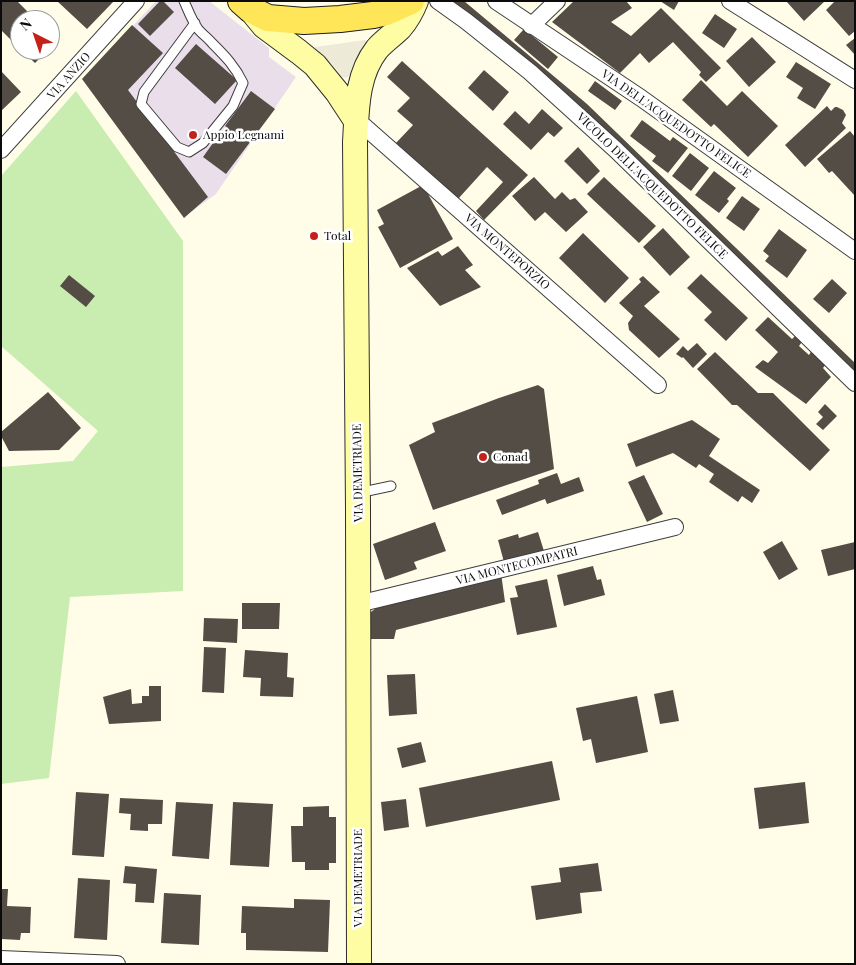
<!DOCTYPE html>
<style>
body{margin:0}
#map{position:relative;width:856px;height:965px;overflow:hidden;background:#fffde8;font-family:"Playfair Display",serif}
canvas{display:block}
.frame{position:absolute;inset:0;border:2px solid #0b0b0b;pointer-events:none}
.north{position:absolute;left:10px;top:10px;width:50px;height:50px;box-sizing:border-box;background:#fff;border:1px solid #9d9d9d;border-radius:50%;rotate:319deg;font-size:14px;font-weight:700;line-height:20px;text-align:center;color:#0b0b0b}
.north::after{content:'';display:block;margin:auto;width:18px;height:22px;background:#c4211a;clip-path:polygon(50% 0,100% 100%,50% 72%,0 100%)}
</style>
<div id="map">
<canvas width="856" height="965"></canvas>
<div class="frame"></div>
<div class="north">N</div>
</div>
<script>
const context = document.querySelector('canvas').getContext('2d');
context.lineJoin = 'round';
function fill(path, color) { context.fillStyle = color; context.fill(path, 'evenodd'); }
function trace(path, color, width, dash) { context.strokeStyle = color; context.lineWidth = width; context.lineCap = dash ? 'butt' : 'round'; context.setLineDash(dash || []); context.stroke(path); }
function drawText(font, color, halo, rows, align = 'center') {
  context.font = font + ' "Playfair Display",serif'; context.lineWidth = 5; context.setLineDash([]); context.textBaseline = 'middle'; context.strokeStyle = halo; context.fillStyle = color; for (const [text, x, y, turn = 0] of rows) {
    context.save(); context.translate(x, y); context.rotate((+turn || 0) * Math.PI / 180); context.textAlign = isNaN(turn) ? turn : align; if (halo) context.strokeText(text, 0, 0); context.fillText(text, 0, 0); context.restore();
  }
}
fill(new Path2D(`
 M156,1H209L269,48V57L296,77L216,194L188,214L86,76Z`), '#ebdeeb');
fill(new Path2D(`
 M76,91L183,241V591L70,597L49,778L1,784V467L73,461L98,431L1,346V176Z`), '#c9ecb0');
fill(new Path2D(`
 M365,40L367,42L366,44L355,61L349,76L346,78L342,77L332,64L314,49L315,47Z`), '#eeead8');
fill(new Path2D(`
 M1,1H17L36,20H20V49L1,30Z
 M57,1H114L87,29Z
 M160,1H163L174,12L150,36L138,24Z
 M453,1H464L587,104L855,363V372L583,109Z
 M574,1H626L632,8L611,22L631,36L661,8L721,68L706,82L699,75L701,72L673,42L649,63L640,53L620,73L552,22Z
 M660,1H679L674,10Z
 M786,1H825L804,21Z
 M835,1H855V31L849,36L826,10Z
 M715,14L737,29L724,48L702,33Z
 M132,25L163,53L128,90L208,197L184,218L82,79Z
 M524,29L558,57L548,69L514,40Z
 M50,33L57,40L50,48Z
 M752,37L776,62L749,87L726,61Z
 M855,38V55L846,45Z
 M196,44L237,80L215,104L175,68Z
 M21,50H48L35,63Z
 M402,61L528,175L484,220L476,211L503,182L487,167L458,199L396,143L413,125L397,111L410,98L387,77Z
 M796,62L831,84L815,109L797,98L803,88L786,77Z
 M484,70L509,92L493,111L468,88Z
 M1,71L21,92L1,111Z
 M701,80L727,106L742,91L778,126L748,157L714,124L711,127L682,100Z
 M595,81L622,101L615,110L588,91Z
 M251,91L275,109L226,174L203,157L218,136L220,138L228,128L225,126Z
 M827,106L831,111L835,107H837L843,110L846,115L842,123L846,128L805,167L785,145Z
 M542,109L563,128L554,137L548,132L531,150L503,124L515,111L529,124Z
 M642,120L670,141L673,137L688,148L668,173L652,161L656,156L630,136Z
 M850,131L855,137V196L832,171L829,173L817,159Z
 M578,147L600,171L587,184L564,161Z
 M690,153L709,168L691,191L672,176Z
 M714,171L736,188L727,199L729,201L719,213L695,195Z
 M534,177L555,199L562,192L570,200L575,198L588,212L566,232L545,212L535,221L512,196Z
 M604,177L656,226L639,243L587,194Z
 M423,185L453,239L400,268L378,227L384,224L377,210Z
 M742,196L760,209L744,231L726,218Z
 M663,228L690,257L670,276L643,247Z
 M779,229L807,250L787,278L765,261L769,256L763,251Z
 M583,233L629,278L605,303L559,258Z
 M458,246L473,265L465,270L481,287L440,306L407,268L438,251L442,256Z
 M701,274L748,318L726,341L704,320L712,312L687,288Z
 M69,275L95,296L86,307L60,286Z
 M643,276L660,292L644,306L680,339L659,358L629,330L628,323L633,316L619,303L641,282L639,279Z
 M832,279L847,293L829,313L813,299Z
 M768,317L792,339L797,334L804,339L799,346L809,355L812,350L826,364L823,368L831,377L806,404L755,367L763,360L768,363L778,352L755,330Z
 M697,343L707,354L693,368L683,357L682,358L676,354L683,346L688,351Z
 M715,352L758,393H773L830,450L810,471L737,405H732L697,369Z
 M538,385L544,389L554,469L433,510L409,445L435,432L432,423L499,398Z
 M48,392L81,428L59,450L9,451L1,436V432Z
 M825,404L837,416L823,430L816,424L823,417L818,412Z
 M692,420L720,439L709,456L760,490L752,503L742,496L738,502L709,482L714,474L699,464L696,468L673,453L636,467L627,444Z
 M557,473L561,484L579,477L584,491L547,504L545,499L502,515L496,500L539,484L538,480Z
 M644,475L663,514L647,522L628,482Z
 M435,522L446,551L414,562L417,569L385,580L373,544Z
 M538,532L544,551L504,562L498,540L518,534L519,538Z
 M782,541L798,569L779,580L763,552Z
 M855,542V569L828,576L821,550Z
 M593,566L597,580L601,579L605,595L564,606L557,575Z
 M501,573L505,602L396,630L394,639H371V612L376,608Z
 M547,579L557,627L517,635L510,598L518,597L515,586Z
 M242,603H280L279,629H242Z
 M204,618L238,619L237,643L203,641Z
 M204,647L226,648L224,693L202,692Z
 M245,650L288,653L287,677L294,678L293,697L260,696L261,678L243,677Z
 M415,674L417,714L389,716L387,675Z
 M149,686H161V721L109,724L103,697L131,689L132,704L142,703V696H149Z
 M673,690L679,721L660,724L654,694Z
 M637,696L648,752L596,763L591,739L583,741L576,708Z
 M421,742L426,762L402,768L397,748Z
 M552,761L560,800L426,827L419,788Z
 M805,782L809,823L759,829L754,788Z
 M76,792L109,794L104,857L72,855Z
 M120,798L163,800L162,824H148V831L130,830L131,814L119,813Z
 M406,799L409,827L384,831L381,802Z
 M176,802L213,804L209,859L172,856Z
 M233,802L273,804L269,867L230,865Z
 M329,806V817H336V863H329V870H305V862H292L291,826H303V807Z
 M598,863L602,891L580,893L582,913L536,920L531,886L561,882L559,868Z
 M125,866L157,869L154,903L135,902L136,884L123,883Z
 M78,878L110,880L107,940L74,938Z
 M1,889H8L7,906L31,907L30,933H21L20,940L1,939Z
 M164,893L201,895L199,945L161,943Z
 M294,899L330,900L328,952L246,950V933H241L242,906L294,908Z`), '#544d46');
const lane = new Path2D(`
 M184,1C188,10 192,21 198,29C202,34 208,38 212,43C225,56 235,66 243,83L233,106L203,143L189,152L177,147L141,104L144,92L195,23
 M358,493L391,486`);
const street = new Path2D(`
 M438,1L466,21L530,72L616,150L855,383
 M496,1L641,98L855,251
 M730,1L855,80
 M531,26L557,1
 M356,121L365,127L658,385
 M1,150L136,1
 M358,604L675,527
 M1,959L117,964`);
const secondary = new Path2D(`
 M250,9L264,26L299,52L315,65L337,92L356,121
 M359,964L358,509L355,142C357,110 356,76 377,49C384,41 393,35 400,28C407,20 412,11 416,1`);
const primary = new Path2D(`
 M241,1L250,9L268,18L304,21L340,19L373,15L386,12L411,1`);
trace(lane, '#3e3e3e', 11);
trace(street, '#3e3e3e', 18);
trace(secondary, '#2d2d2d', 26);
trace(primary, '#1c1c1c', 28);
trace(lane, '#fff', 9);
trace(street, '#fff', 16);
trace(secondary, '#fffda3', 24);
trace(primary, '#ffe658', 26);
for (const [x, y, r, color] of [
 [193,135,5,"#c4211a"],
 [314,236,5,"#c4211a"],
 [483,457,5,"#c4211a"]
]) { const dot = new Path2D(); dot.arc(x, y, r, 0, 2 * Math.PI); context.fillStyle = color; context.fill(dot); trace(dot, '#fff', 2); }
drawText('12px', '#0b0b0b', '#fff', [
 ["VIA ANZIO",69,76,-48],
 ["VIA DELL'ACQUEDOTTO FELICE",676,124,35],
 ["VICOLO DELL'ACQUEDOTTO FELICE",652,186,44],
 ["VIA MONTEPORZIO",507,252,41],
 ["VIA DEMETRIADE",358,473,-91],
 ["VIA MONTECOMPATRI",517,566,-14],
 ["VIA DEMETRIADE",358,878,-90]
]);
drawText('12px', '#0b0b0b', '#fff', [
 ["Appio Legnami",203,135],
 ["Total",324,236],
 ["Conad",493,457]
], 'left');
</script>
